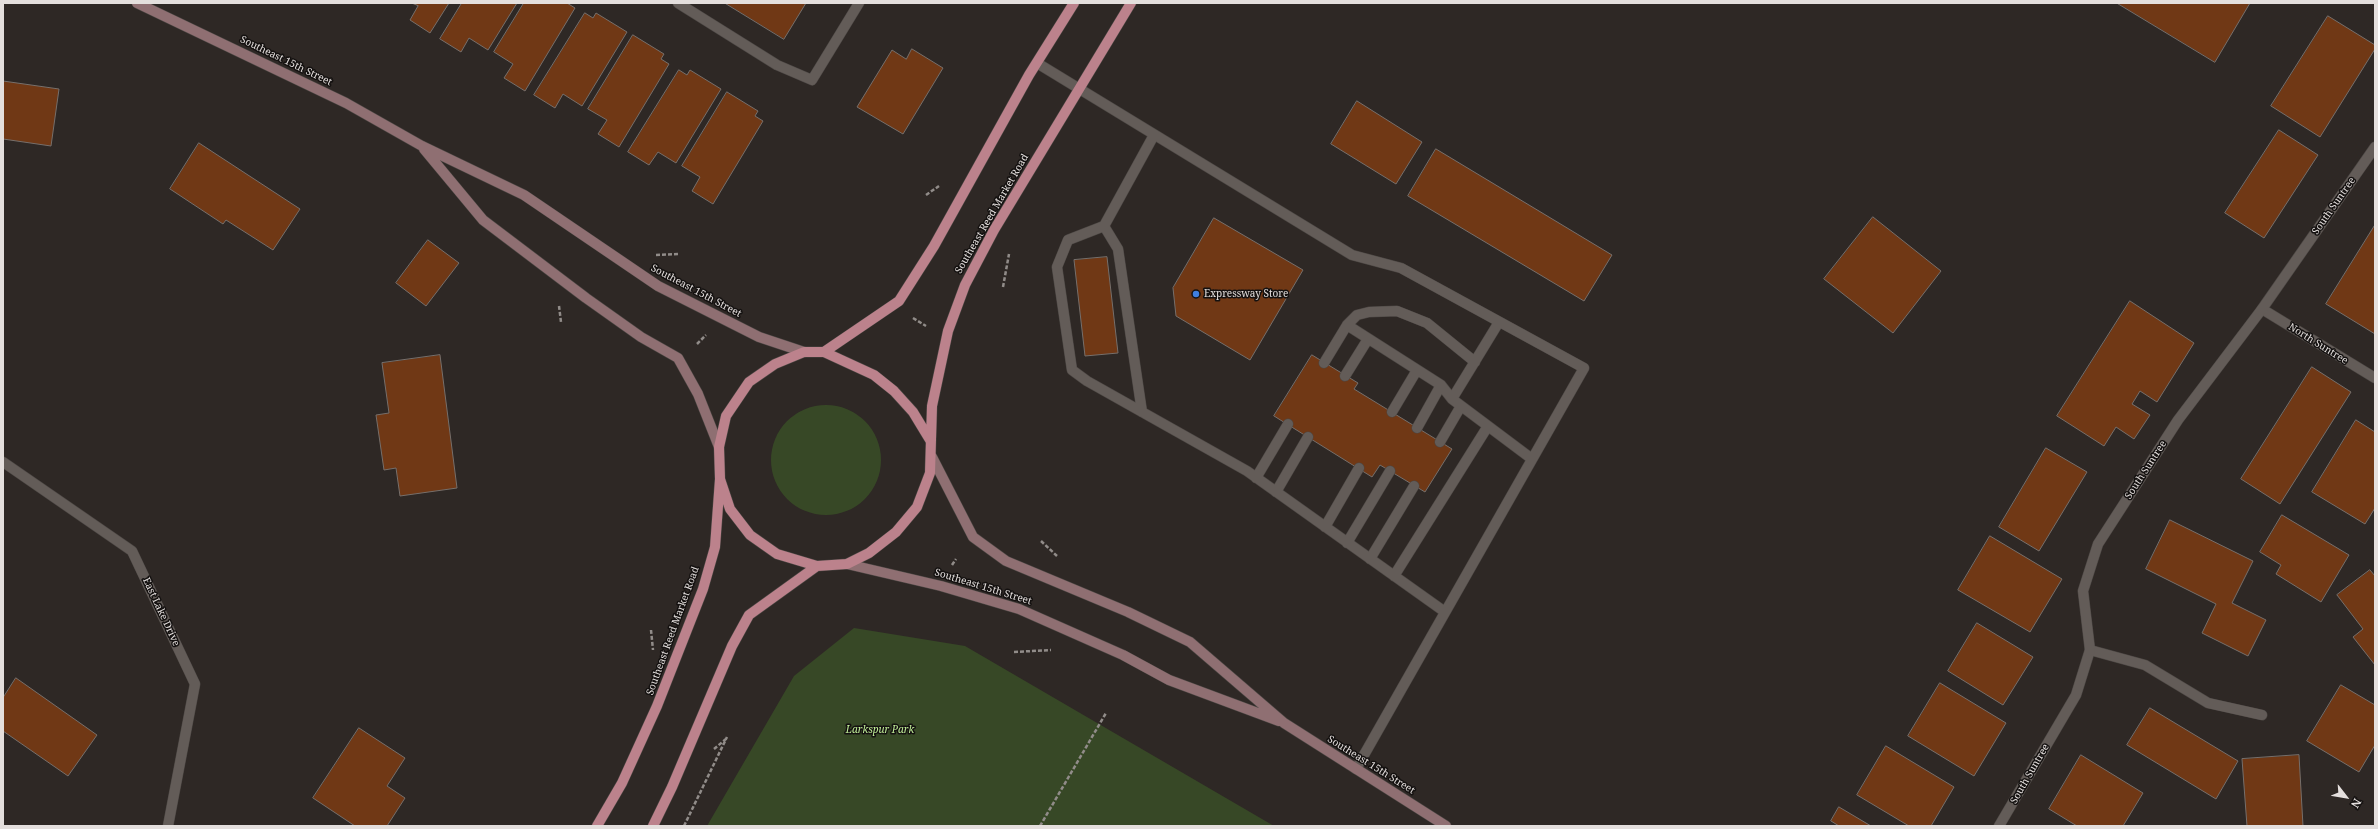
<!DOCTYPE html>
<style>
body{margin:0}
#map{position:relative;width:2378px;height:829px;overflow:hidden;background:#2e2825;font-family:"Noto Serif",serif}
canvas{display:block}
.frame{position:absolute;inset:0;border:4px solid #e4dfdd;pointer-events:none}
.north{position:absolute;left:2326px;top:777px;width:40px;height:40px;-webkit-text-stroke:3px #141110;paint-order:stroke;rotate:121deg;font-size:11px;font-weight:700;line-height:16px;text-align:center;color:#e4dfdd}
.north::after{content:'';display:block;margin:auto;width:14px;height:18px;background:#e4dfdd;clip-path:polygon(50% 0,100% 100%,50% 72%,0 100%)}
</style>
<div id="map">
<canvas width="2378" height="829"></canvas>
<div class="frame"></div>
<div class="north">N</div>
</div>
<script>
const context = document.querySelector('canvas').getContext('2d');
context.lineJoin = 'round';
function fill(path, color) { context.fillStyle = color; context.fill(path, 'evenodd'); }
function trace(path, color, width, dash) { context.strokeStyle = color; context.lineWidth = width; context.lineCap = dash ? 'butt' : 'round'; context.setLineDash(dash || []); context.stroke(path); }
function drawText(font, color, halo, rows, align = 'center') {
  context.font = font + ' "Noto Serif",serif'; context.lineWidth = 3; context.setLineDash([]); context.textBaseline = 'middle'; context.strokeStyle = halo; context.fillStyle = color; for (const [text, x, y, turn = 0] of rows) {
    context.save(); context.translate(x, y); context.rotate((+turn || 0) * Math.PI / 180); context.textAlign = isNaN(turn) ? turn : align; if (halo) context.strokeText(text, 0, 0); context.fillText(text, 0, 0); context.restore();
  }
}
fill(new Path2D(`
 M771 460a55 55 0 1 1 110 0a55 55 0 1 1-110 0Z
 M854,628L965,646L1274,826H707L794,676Z`), '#374826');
const building = new Path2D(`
 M412,3H449L430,33L410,20L418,6Z
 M462,3H517L488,50L469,38L461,52L440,39Z
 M524,3H567L575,8L525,91L504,78L513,64L494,52Z
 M725,3H806L784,39Z
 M2117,3H2250L2215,62Z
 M585,13L593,18L596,13L627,32L582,106L563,94L555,108L534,95Z
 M2328,16L2375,45V49L2320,137L2271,106Z
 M633,35L664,54L661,59L669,64L619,147L598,134L607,120L588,109Z
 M912,49L943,68L903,134L857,107L892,50L906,59Z
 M679,70L687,75L690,70L721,89L676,163L658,152L649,165L628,152Z
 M3,81L59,89L51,146L3,139Z
 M727,92L758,111L755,116L763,121L713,204L692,191L700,177L682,166Z
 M1357,101L1422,142L1396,184L1331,144Z
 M2279,130L2318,155L2264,238L2225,213Z
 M199,143L300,209L273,250L226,220L223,224L170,189Z
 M1436,149L1612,255L1584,301L1408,196Z
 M1873,217L1941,271L1893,333L1824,279Z
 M1214,218L1303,270L1250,360L1176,316L1173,288Z
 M2375,225V334L2326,304Z
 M428,240L459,263L426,306L396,283Z
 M1107,257L1118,353L1085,356L1074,260Z
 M2130,301L2194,343L2157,402L2140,391L2132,404L2150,415L2134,439L2116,427L2104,446L2057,416Z
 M440,355L457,488L400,496L396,468L384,470L376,415L389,413L382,363Z
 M1312,355L1358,383L1354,389L1452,449L1425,492L1380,465L1372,477L1274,416Z
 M2312,367L2351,392L2280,504L2241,479Z
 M2356,420L2375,432V508L2365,524L2312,492Z
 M2046,448L2087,472L2039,551L1999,527Z
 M2282,515L2349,555L2321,602L2276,574L2281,565L2260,552Z
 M2170,520L2253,561L2232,603L2266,620L2248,656L2202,633L2216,604L2146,569Z
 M1990,536L2062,579L2030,632L1958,590Z
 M2370,570L2375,576V665L2353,637L2363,629L2337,595Z
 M1977,623L2033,657L2003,705L1948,671Z
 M16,678L97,735L68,776L3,731V698Z
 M1940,683L2006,723L1974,776L1908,736Z
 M2341,685L2375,705V745L2359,772L2307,741Z
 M2150,708L2238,761L2216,799L2127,745Z
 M359,728L405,758L387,786L405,798L387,826H355L313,798Z
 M1886,746L1954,787L1931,826H1909L1857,795Z
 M2081,755L2143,793L2123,826H2077L2049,809Z
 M2299,755L2303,826H2247L2242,759Z
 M1839,807L1871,826H1839L1831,821Z`);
fill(building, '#703815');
trace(building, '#766f6b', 1);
const service = new Path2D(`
 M1037,63L1352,255L1401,268L1584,368L1356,769
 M1154,135L1104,226L1068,240L1057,267L1072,370L1087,381L1247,471L1445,612
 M1104,226L1118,249L1142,412
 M2262,309L2375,378
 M1347,325L1441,385L1452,399L1532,459
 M1324,363L1347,325L1357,315L1369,312L1397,311L1427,323L1475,362
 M1345,376L1368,339
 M1452,399L1499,322
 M1392,412L1417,370
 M1417,428L1441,385
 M1440,442L1461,406
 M1256,478L1288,424
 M1276,492L1308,437
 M1325,527L1359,468
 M1347,543L1390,471
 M1370,559L1414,486
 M1394,576L1488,426
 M2090,650L2145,665L2208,703L2262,715`);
const minor = new Path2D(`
 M678,3L777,65L812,80L859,3
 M3,462L132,551L195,684L168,826
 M1999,826L2076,695L2090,650L2083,591L2098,544L2178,420L2262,309L2375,147`);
const secondary = new Path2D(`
 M137,3L346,103L422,146L524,195L658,286L759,337L804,352
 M424,149L483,220L586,298L641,337L678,358L698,394L719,447
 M932,457L973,537L1006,561L1128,612L1190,642L1284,723L1446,826
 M847,564L941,586L1019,609L1123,655L1169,680L1279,721`);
const primary = new Path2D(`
 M824,352L899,301L934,246L1029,75L1074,3
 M720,479L730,509L750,535L777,554L817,566L847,564L869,553L896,532L917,507L930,473L932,406L948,331L965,285L994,230L1131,3
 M597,826L622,783L657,706L703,589L715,547L720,479L719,447L726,416L749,382L775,364L804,352H824L874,375L894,391L913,412L930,440
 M653,826L672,787L732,646L749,615L817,566`);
trace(service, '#4c4744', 11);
trace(minor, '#4c4744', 11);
trace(secondary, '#4c4744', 11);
trace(primary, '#4c4744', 11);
trace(new Path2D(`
 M926,195L939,186
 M656,255L679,254
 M1003,287L1009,254
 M559,306L561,322
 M913,318L926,326
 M697,344L706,335
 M1041,541L1057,556
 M952,565L956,559
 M651,630L653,650
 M1014,652L1051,650
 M714,749L726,739
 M684,826L727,737
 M1040,826L1106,713`), '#918c89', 2.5, [4, 2]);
trace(service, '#635c58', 10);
trace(minor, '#635c58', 10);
trace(secondary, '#8f6f72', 10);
trace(primary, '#bc828c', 10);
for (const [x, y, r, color] of [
 [1196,294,4,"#3f7fe0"]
]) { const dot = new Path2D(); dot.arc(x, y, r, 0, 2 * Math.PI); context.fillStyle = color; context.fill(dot); trace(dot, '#141110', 1.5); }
drawText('10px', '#e4dfdd', '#141110', [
 ["Southeast 15th Street",286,61,26],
 ["South Suntree",2334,206,-55],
 ["Southeast Reed Market Road",992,214,-60],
 ["Southeast 15th Street",696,291,28],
 ["North Suntree",2318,344,32],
 ["South Suntree",2146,470,-57],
 ["Southeast 15th Street",983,587,17],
 ["East Lake Drive",161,612,65],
 ["Southeast Reed Market Road",673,631,-70],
 ["Southeast 15th Street",1371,765,32],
 ["South Suntree",2030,774,-60]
]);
drawText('10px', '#e4dfdd', '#141110', [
 ["Expressway Store",1204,294]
], 'left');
drawText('italic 10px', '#c4f29b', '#141110', [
 ["Larkspur Park",880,730]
]);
</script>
